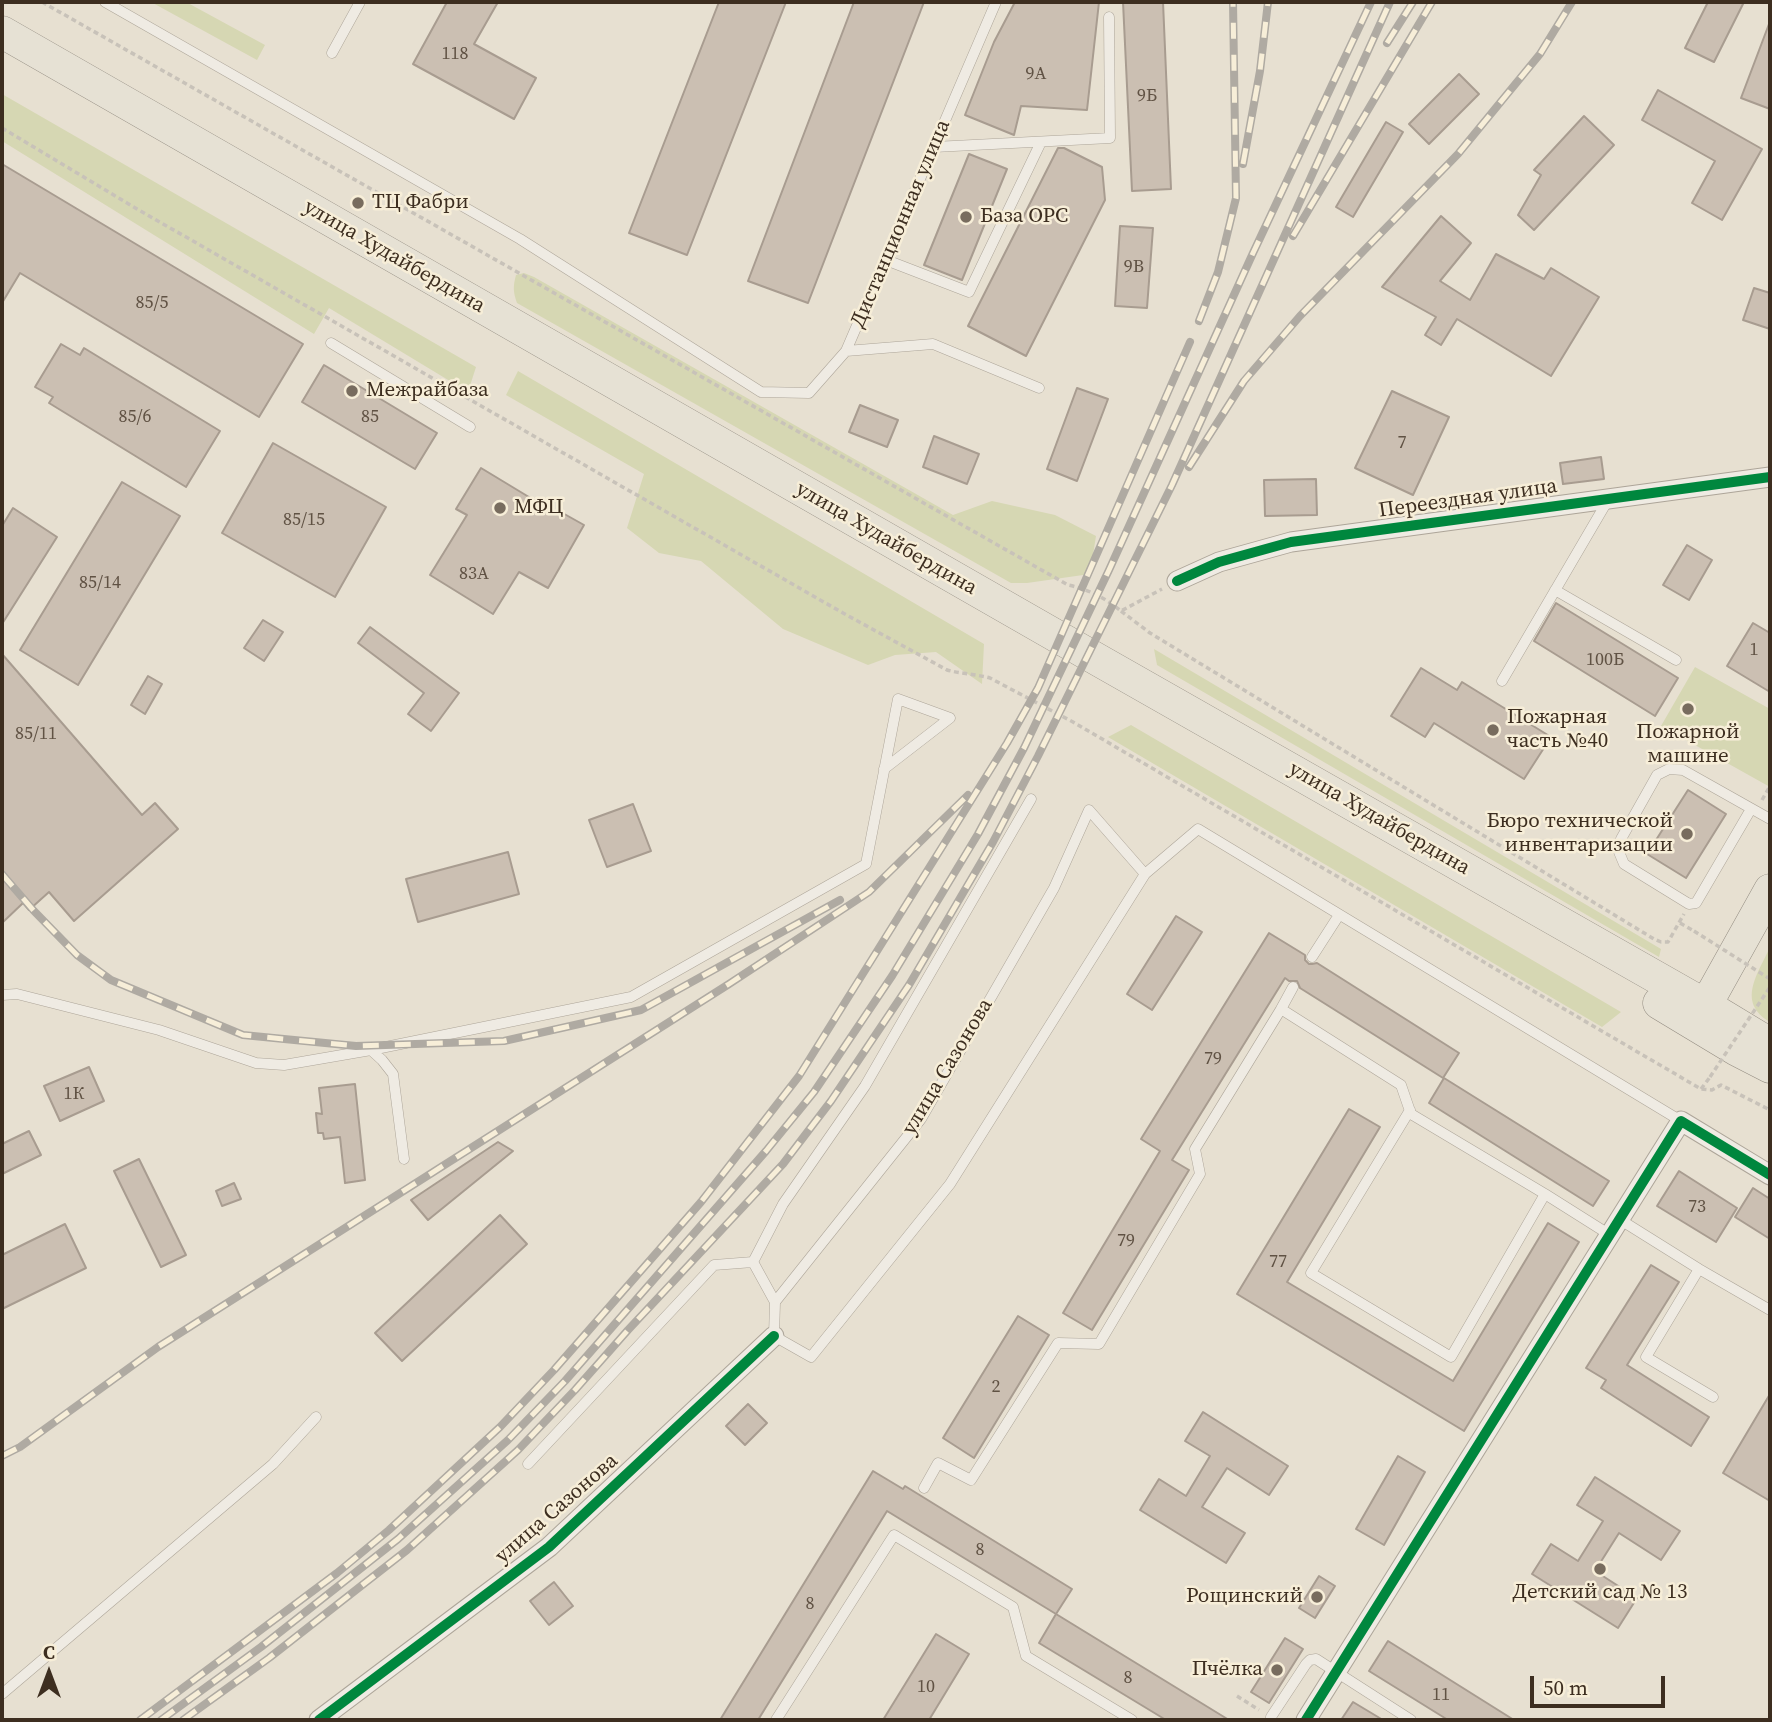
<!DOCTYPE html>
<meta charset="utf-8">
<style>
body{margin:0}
#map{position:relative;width:1772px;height:1722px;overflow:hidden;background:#e7e0d1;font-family:"Source Serif 4",serif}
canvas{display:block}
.frame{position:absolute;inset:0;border:4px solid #3d2e20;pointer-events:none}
.north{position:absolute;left:14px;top:1638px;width:70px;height:70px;-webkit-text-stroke:5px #f7eed8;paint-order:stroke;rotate:0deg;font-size:19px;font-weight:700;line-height:28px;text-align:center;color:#3d2e20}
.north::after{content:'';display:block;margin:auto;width:24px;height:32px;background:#3d2e20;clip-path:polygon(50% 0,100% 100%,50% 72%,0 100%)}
.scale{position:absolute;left:1530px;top:1676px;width:135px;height:32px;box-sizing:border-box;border:4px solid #3d2e20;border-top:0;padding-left:9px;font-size:21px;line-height:24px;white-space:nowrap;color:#3d2e20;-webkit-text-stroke:5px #f7eed8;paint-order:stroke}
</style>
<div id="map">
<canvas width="1772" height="1722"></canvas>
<div class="frame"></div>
<div class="north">С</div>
<div class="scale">50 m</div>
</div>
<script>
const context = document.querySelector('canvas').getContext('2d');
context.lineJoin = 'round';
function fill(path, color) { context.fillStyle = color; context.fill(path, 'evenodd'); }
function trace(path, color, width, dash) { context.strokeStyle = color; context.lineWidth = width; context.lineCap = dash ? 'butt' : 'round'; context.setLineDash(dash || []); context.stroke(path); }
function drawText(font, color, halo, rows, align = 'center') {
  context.font = font + ' "Source Serif 4",serif'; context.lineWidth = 5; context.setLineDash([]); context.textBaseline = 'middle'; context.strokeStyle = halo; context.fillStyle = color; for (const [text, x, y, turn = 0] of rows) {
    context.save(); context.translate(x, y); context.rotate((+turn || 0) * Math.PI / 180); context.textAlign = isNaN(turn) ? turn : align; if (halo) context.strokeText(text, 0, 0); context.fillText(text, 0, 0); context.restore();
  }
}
fill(new Path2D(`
 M151,2H186L265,45L257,60Z
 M2,94L476,367L468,392L329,308L314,334L2,141Z
 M524,273L534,277L953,515L992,501L1055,515L1096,536L1090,574L1027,583H1011L517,303C513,292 513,286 516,275Z
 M518,371L984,644L982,684L936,652L895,655L868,665L783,629L701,561L659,553L627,528L644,474L506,395Z
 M1154,649L1661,949L1659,957L1157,665Z
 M1695,667L1770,709V787L1661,726Z
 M1131,725L1621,1012L1602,1027L1108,737Z
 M1770,947V1022C1736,1002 1758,974 1770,947Z`), '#d6d7b3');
const building = new Path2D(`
 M447,2H498L474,44L536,78L514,119L413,64Z
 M719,2H786L687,255L629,233Z
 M854,2H924L808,303L748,281Z
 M1015,2H1099L1087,110L1021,106L1014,135L965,115L994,42Z
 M1123,2H1163L1171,189L1132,191Z
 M1708,2H1744L1714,62L1685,48Z
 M1769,24H1770V109L1741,98Z
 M1459,74L1479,94L1429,144L1409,124Z
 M1658,90L1762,149L1722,220L1692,203L1715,161L1642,120Z
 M1584,116L1614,145L1534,230L1518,215L1541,175L1534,170Z
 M1386,122L1403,132L1353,217L1336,207Z
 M1058,148H1064L1102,167L1105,200L1026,356L968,326Z
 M969,154L1007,169L962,280L924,265Z
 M2,164L303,344L259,417L20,273L2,303Z
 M1441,216L1471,243L1440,281L1470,300L1496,254L1544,279L1551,268L1599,297L1551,376L1457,319L1441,345L1425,335L1436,317L1382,287Z
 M1120,226L1153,228L1147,308L1115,306Z
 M1754,288L1770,293V329L1743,320Z
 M61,344L80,355L84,348L220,431L186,487L49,403L53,397L35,387Z
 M324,365L437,433L415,469L302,402Z
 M1077,388L1108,399L1077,481L1047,469Z
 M1392,391L1449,417L1413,495L1355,468Z
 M860,405L898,420L887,447L849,432Z
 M934,436L979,454L967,484L923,467Z
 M273,443L386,507L335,597L222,533Z
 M1601,457L1604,479L1563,484L1560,463Z
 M481,468L557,514L559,511L584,525L548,588L519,572L493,614L430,575L467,515L456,509Z
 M1316,479L1317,515L1265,516L1264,480Z
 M122,482L180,516L78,685L20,650Z
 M13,508L57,537L2,624V526Z
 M1687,545L1712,560L1689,600L1663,585Z
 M1556,603L1678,678L1655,716L1534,641Z
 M263,620L283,632L264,661L244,648Z
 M1753,623L1770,633V692L1727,666Z
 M370,627L459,693L431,731L408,714L424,693L358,643Z
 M2,654L142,815L155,803L178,829L74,921L49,892L29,910L23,903L2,923Z
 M1421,668L1457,690L1462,682L1551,737L1524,779L1434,723L1425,737L1391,716Z
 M148,676L162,684L145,714L131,705Z
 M1688,790L1726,814L1686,878L1647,854Z
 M633,804L651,851L607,867L589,820Z
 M508,852L519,894L418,922L406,879Z
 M1176,916L1202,932L1152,1010L1127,994Z
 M1269,933L1305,955V960L1309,964H1312L1317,963L1459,1053L1443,1078L1300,988L1297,981H1289L1285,978L1172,1160L1189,1170L1092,1330L1063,1313L1160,1151L1141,1139Z
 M89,1067L104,1101L60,1121L44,1086Z
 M1444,1078L1609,1181L1593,1206L1429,1103Z
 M355,1084L365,1180L345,1183L340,1137L324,1139L323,1133H318L316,1113L322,1114L319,1088Z
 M1349,1109L1380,1127L1287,1282L1453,1381L1548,1223L1579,1242L1464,1431L1237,1294Z
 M29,1131L41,1155L2,1174V1144Z
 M498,1142L513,1151L428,1220L411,1200Z
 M139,1159L186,1255L161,1267L114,1171Z
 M1679,1171L1737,1208L1716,1242L1657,1206Z
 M234,1183L241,1199L222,1206L216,1191Z
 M1753,1188L1770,1199V1239L1735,1217Z
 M500,1215L527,1244L402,1361L375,1333Z
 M65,1224L86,1268L2,1309V1255Z
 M1651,1265L1679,1282L1627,1365L1709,1417L1691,1446L1601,1388L1606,1380L1586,1368Z
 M1018,1316L1049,1335L974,1458L943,1438Z
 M1770,1394V1501L1723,1473Z
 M748,1404L767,1423L745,1445L726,1426Z
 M1203,1412L1288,1466L1269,1495L1227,1468L1202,1507L1245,1533L1226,1563L1140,1510L1159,1479L1186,1496L1210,1456L1185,1441Z
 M1398,1456L1425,1472L1384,1545L1356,1529Z
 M873,1471L903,1489L905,1486L1072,1589L1056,1614L887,1511L758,1720H720Z
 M1595,1477L1680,1531L1661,1560L1619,1533L1595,1571L1637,1598L1618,1628L1532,1574L1551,1544L1578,1561L1603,1521L1577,1505Z
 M1319,1576L1335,1586L1315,1618L1299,1608Z
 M554,1582L573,1606L549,1625L530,1601Z
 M1056,1614L1229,1720H1166L1039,1643Z
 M936,1634L969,1654L929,1720H883Z
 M1285,1638L1303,1649L1269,1703L1251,1692Z
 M1388,1641L1514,1720H1448L1369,1671Z
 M1353,1702L1383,1720H1341Z`);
fill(building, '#cbbfb2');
trace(building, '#a89c90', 2);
const lane = new Path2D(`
 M105,2L520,239L761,392L809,393L846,351L996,2
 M332,53L360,2
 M934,147L1110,138L1109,17
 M886,260L969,292L1041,142
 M331,343L470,427
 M846,351L933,344L1039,388
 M1555,590L1676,660
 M1502,681L1608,500
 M1751,809L1696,903L1689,904L1624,864L1619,852L1621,839L1657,775L1669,769L1683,770L1770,819
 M1089,810L1145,874L950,1184L811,1357L774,1336L775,1302L921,1119L1054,888Z
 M1145,874L1198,829L1681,1121
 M1312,957L1339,915
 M1293,987L1281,1009L1401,1085L1411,1114L1545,1194L1610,1235
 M2,995L17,994L159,1030L256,1063L284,1065L371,1050L631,997L866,864L898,699L950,718L884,769
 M371,1050L382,1060L393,1074L404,1159
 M1410,1110L1311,1273L1451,1357L1545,1194
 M1619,1219L1699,1269L1770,1310
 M1699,1269L1646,1357L1713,1397
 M775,1302L753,1262L783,1204L865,1086L1031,799
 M528,1464L714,1265L753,1262
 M924,1488L938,1463L971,1480L1058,1343L1099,1344L1200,1174L1195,1149L1281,1009
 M2,1694L273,1464L316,1417
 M1271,1717L1306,1664L1310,1660L1316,1659L1411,1720
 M776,1720L894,1535L1013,1607L1026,1656L1132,1720`);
const street = new Path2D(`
 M1177,581L1219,562L1291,542L1770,477
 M319,1720L549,1547L774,1336
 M1306,1720L1681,1121L1770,1175`);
const primary = new Path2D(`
 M2,32L1100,661L1707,1006L1770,1044
 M1659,1003L1737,1050L1770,1067
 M1698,1019L1770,890`);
trace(lane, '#ada599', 11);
trace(street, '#ada599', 21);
trace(primary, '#928b80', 33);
trace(new Path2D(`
 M42,2L1068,585C1088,589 1105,598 1121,611L1162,589
 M2,128L137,209L843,613L947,670C962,674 975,674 990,678L1073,722L1701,1089L1712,1090L1721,1085L1770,1110
 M1121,611L1150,633L1654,939L1661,942H1668L1684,914
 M1762,800L1770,786
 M1680,923L1694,931
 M1701,1089L1710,1077
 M1237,1696L1259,1710`), '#c8c2b9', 3.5, [5, 3.5]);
trace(lane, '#efebe3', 10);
trace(street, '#efebe3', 19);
trace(primary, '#e6e1d4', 32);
const rail = new Path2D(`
 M1387,43L1413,2
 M1243,164L1260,71L1268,2
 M1293,236L1432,2
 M1199,321L1218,272L1236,198L1233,2
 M1189,467L1244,381L1300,316L1458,154L1540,54L1572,2
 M2,874L34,911L77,955L111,980L243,1035L356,1046L504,1041L641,1010L840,900
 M2,1456L20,1447L158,1347L729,984L869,892L968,795
 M140,1720L337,1573L389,1530L500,1427L554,1370L701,1202L799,1076L1007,743L1038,688L1190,342
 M161,1720L261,1647L398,1539L508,1440L565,1381L766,1151L814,1092L892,976L978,834L1024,748L1109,570L1253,253L1371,2
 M183,1720L269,1658L407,1550L518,1450L575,1390L628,1330L783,1164L831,1101L909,985L993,842L1038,756L1172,485L1390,2`);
trace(rail, '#afaaa2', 8);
trace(rail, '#f7eed8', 5, [16]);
trace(new Path2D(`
 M1694,931L1770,979
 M1710,1077L1770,987`), '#c8c2b9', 3.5, [5, 3.5]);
trace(new Path2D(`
 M1177,581L1219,562L1291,542L1770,477
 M319,1720L549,1547L774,1336
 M1306,1720L1681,1121L1770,1175`), '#00873e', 10);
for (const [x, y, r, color] of [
 [358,203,7,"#786c5e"],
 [966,217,7,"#786c5e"],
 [352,391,7,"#786c5e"],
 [500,508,7,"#786c5e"],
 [1688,709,7,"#786c5e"],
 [1493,730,7,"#786c5e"],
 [1687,834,7,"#786c5e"],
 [1600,1569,7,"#786c5e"],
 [1317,1597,7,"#786c5e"],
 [1277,1670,7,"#786c5e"]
]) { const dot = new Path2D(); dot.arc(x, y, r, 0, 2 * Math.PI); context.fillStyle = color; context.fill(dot); trace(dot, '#f7eed8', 2.5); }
drawText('18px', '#605244', null, [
 ["118",455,54],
 ["9А",1036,74],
 ["9Б",1147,96],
 ["9В",1134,267],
 ["85/5",152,303],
 ["85/6",135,417],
 ["85",370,417],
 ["7",1402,443],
 ["85/15",304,520],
 ["83А",474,574],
 ["85/14",100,583],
 ["1",1754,650],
 ["100Б",1605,660],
 ["85/11",36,734],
 ["79",1213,1059],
 ["1К",74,1094],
 ["73",1697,1207],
 ["79",1126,1241],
 ["77",1278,1262],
 ["2",996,1387],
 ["8",980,1550],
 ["8",810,1604],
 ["8",1128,1678],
 ["10",926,1687],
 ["11",1441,1695]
]);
drawText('21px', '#3d2e20', '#f7eed8', [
 ["ТЦ Фабри",372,203],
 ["База ОРС",980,217],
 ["Межрайбаза",366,391],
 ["МФЦ",514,508],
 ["Пожарная",1507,718],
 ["часть №40",1507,742],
 ["Пожарной",1688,733,"center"],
 ["машине",1688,757,"center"],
 ["Бюро технической",1673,822,"right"],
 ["инвентаризации",1673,846,"right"],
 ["Детский сад № 13",1600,1593,"center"],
 ["Рощинский",1303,1597,"right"],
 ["Пчёлка",1263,1670,"right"]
], 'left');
drawText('21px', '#3d2e20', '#f7eed8', [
 ["Дистанционная улица",901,224,-67],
 ["улица Худайбердина",394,257,30],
 ["Переездная улица",1468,499,-8],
 ["улица Худайбердина",886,539,30],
 ["улица Худайбердина",1379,819,30],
 ["улица Сазонова",948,1067,-59],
 ["улица Сазонова",557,1509,-41]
]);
</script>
